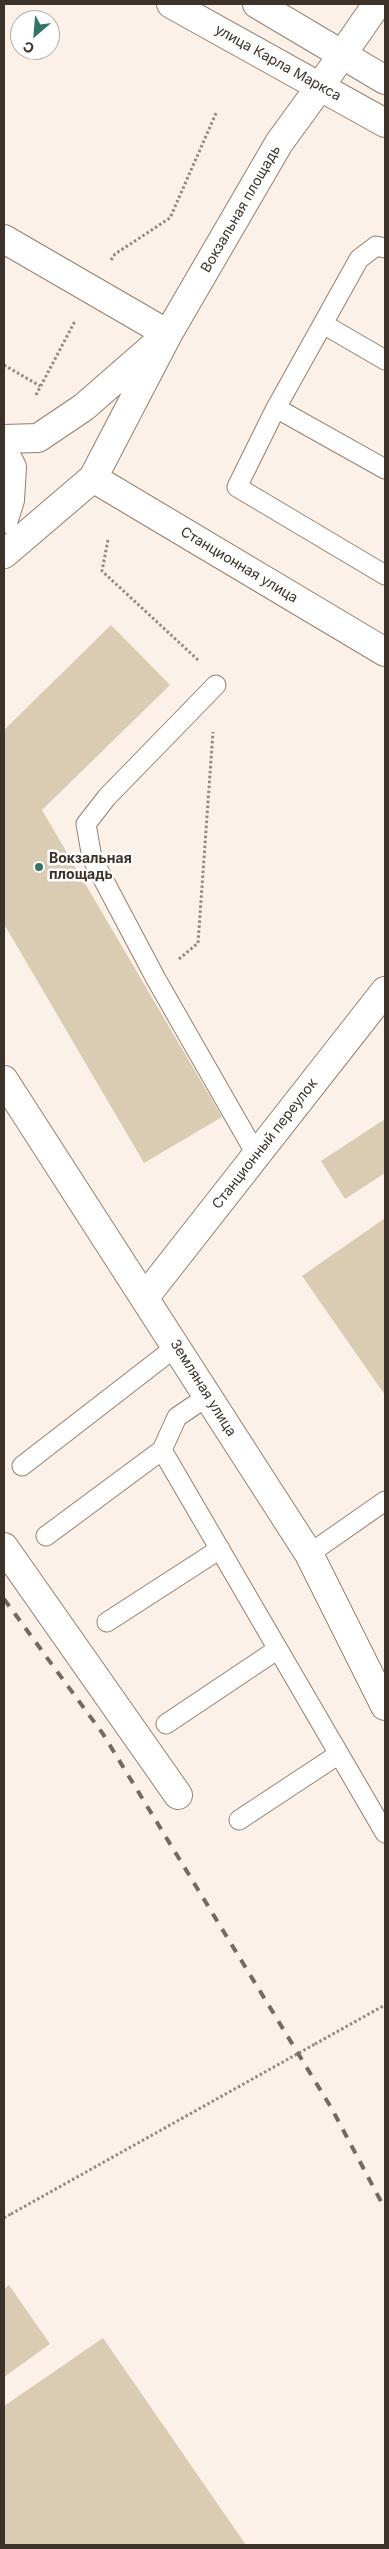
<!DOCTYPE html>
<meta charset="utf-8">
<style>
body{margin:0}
#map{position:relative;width:389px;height:2549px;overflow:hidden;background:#fcf1e9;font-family:Inter,sans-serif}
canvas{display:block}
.frame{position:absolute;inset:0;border:5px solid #3c322a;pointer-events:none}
.north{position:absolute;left:10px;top:10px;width:50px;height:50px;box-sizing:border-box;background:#fff;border:1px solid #b1adaa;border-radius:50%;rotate:207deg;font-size:14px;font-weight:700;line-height:20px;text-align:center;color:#3c322a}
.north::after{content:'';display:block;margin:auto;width:18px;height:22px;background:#327567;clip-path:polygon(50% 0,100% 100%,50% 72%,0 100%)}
</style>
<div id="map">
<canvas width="389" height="2549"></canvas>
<div class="frame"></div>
<div class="north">С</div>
</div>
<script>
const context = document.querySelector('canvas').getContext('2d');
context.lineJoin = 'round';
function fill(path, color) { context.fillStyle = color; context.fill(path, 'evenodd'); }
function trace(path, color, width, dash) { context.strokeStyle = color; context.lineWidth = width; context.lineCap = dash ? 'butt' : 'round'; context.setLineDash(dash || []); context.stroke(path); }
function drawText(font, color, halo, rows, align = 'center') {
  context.font = font + ' Inter,sans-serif'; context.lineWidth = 5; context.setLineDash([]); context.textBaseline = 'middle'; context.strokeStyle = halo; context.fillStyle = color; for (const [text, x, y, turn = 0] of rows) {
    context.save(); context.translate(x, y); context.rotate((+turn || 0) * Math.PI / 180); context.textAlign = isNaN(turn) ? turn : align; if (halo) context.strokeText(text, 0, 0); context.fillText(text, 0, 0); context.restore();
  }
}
fill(new Path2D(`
 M111,625L170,685L42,810L222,1117L144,1163L4,924V730Z
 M385,1119V1173L345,1199L321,1161Z
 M385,1218V1395L302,1276Z
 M9,2285L50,2344L4,2377V2289Z
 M103,2338L246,2545H4V2406Z`), '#daccb2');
const service = new Path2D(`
 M385,248L376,246L359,259L276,408L237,487L385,575
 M323,324L385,360
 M276,408L385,469
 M216,685L107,797L86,824L92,858L156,979L256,1154
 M208,1396L177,1417L162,1450L385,1833
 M22,1466L177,1346
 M46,1536L162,1450
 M309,1554L385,1501
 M107,1622L220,1549
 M166,1724L278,1649
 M239,1820L339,1754`);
const pedestrian = new Path2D(`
 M4,1547L178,1795`);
const minor = new Path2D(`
 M343,55L385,80
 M4,239L168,334
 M4,439L38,438L84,407L155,345
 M4,452L12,467L10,500L4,519
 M93,478L385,652
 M4,554L93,478L168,334L279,143L319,88
 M4,1080L309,1554L385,1706
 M145,1297L385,991`);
const secondary = new Path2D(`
 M319,88L377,4`);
const primary = new Path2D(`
 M171,4L385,123
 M257,4L343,55`);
trace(service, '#967f6d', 21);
trace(pedestrian, '#967f6d', 30);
trace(minor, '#967f6d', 30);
trace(secondary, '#967f6d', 30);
trace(primary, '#967f6d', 30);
trace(new Path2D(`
 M111,260L115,254L170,218L217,111
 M4,365L40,386
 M36,395L75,321
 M108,540L102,571L198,660
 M179,959L198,943L213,732
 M315,2044L385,2005
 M4,2218L11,2214`), '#938981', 3, [2.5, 2.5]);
trace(service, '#fff', 19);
trace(pedestrian, '#fff', 28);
trace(minor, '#fff', 28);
trace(secondary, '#fff', 28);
trace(primary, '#fff', 28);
trace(new Path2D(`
 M4,1599L103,1734L332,2109L385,2209`), '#746a62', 4, [9, 9]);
trace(new Path2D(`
 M11,2214L315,2044`), '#938981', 3, [2.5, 2.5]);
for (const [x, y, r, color] of [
 [39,867,5,"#327567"]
]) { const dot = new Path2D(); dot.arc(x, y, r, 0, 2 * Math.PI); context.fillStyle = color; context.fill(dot); trace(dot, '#fff', 2); }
drawText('14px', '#3c322a', '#fff', [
 ["улица Карла Маркса",278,63,29],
 ["Вокзальная площадь",241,209,-60],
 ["Станционная улица",239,565,31],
 ["Станционный переулок",265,1144,-52],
 ["Земляная улица",203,1388,58]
]);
drawText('bold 14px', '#3c322a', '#fff', [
 ["Вокзальная",49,859],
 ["площадь",49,875]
], 'left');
</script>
